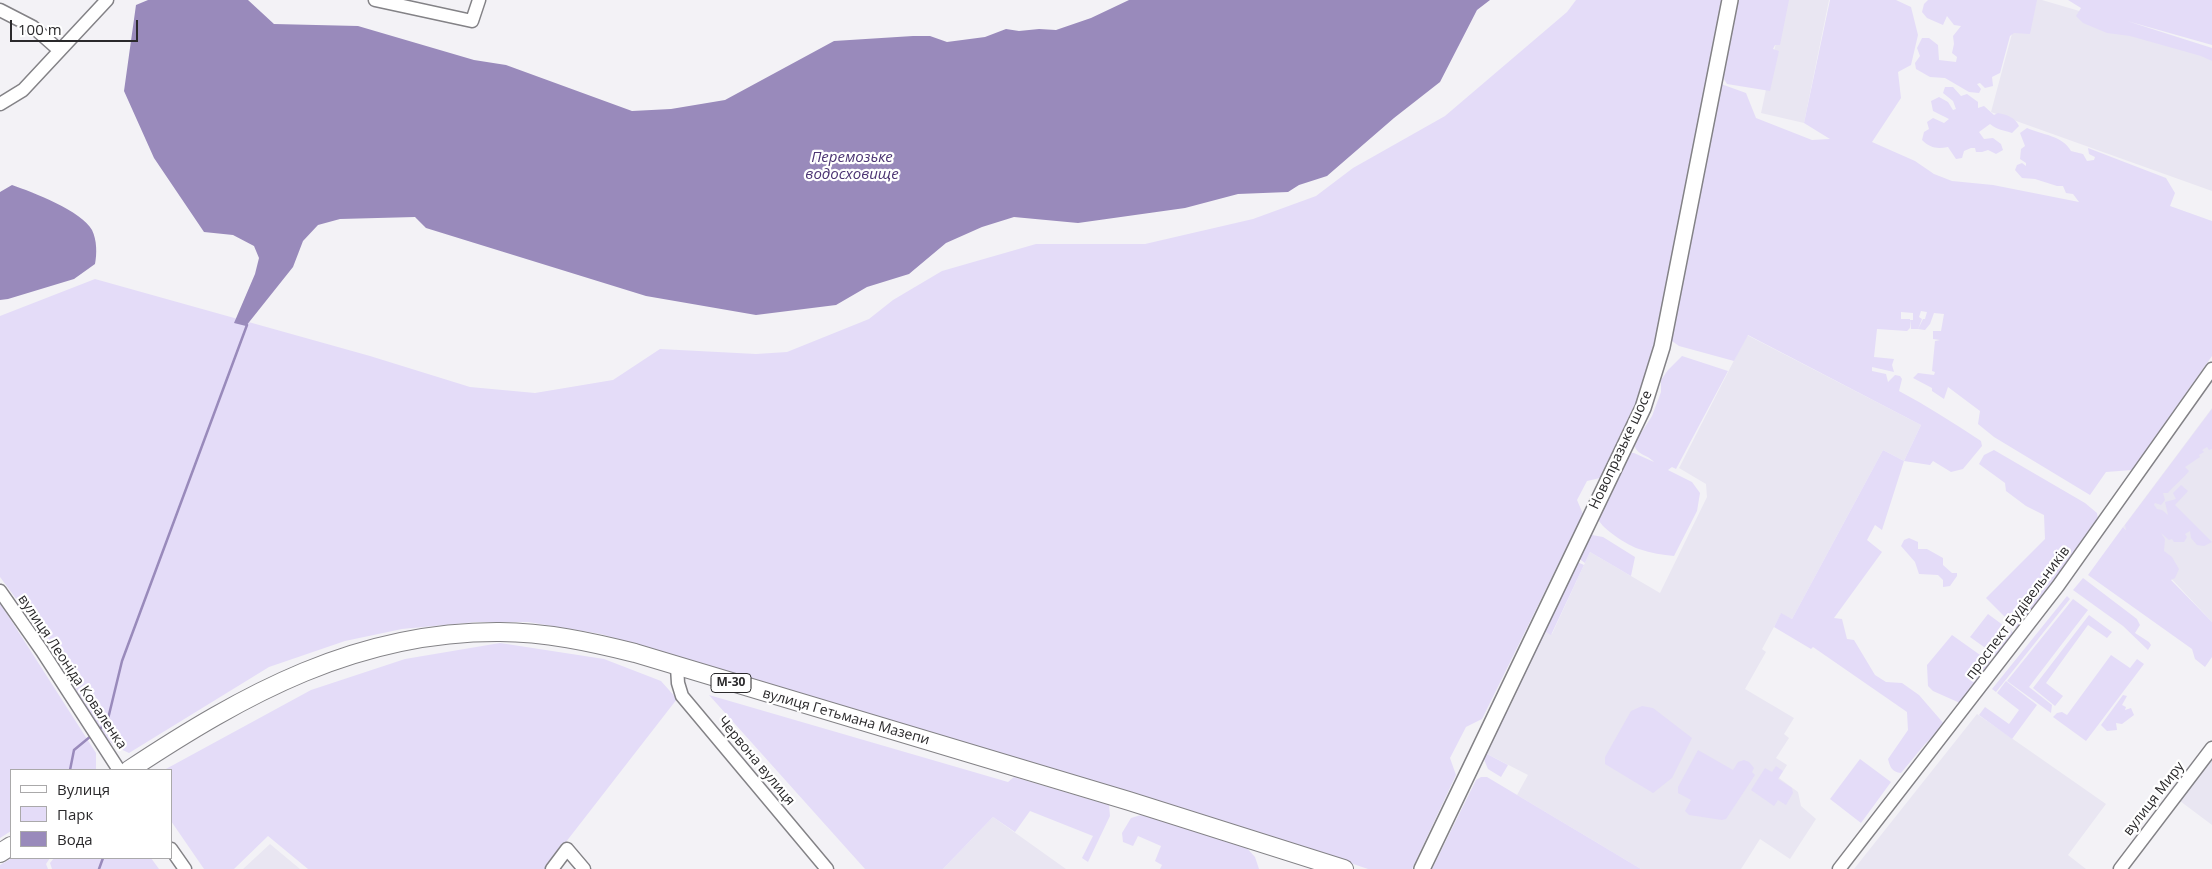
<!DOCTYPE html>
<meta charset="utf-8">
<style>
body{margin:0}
#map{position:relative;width:2212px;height:869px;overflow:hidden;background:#f3f2f6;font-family:"Open Sans",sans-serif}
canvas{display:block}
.legend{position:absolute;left:10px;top:769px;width:162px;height:90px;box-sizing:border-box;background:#fff;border:1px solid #aaa9aa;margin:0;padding:6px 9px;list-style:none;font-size:15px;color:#2a292b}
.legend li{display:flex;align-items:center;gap:10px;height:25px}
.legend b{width:25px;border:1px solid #aaa9aa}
.scale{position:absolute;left:10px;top:20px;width:128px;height:22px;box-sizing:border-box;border:2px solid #2a292b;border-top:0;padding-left:6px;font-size:15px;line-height:18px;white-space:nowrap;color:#2a292b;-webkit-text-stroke:4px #fff;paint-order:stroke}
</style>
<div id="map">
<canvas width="2212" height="869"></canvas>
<ul class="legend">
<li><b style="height:6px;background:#fff"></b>Вулиця</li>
<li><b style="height:14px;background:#e4dcf8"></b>Парк</li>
<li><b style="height:14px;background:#998abb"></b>Вода</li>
</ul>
<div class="scale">100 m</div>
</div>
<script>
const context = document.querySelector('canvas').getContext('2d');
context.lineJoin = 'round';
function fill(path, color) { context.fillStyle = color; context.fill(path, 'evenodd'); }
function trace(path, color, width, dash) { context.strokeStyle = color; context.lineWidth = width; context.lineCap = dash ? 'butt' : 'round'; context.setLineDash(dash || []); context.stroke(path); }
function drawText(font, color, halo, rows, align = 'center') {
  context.font = font + ' "Open Sans",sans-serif'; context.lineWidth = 4.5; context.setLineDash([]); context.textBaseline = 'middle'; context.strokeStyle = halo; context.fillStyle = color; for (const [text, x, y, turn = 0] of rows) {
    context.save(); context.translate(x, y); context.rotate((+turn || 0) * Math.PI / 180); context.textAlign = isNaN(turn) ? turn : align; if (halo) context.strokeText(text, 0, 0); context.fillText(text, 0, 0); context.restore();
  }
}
fill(new Path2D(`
 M1785,0H1829L1804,123L1761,113Z
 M2021,0H2042L2212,50V191L1991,112Z
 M1747,335L1921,425L1904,461L1883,450L1792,619L1781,614L1762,649L1766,652L1745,689L1794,718L1784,734L1789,738L1776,758L1787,765L1779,778L1798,792L1801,806L1816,819L1790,859L1760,839L1741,869H1641L1517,795L1528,775L1487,754L1546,632L1552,634L1590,552L1660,593L1707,497L1706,484L1679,468Z
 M2212,408V622L2123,527Z
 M1977,714L2106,804L2068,855L2086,869H1854Z
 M2212,758V825L2180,801Z
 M993,817L1066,869H943Z
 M270,844L300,869H243Z`), '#e9e6f2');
fill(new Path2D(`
 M1576,0H1722L1656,340L1646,381L1600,478L1587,481L1577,500L1583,514L1482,719L1466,727L1450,758L1456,775L1412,869H1368L1261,833L1215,822L601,634L528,622H476L402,629L345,641L269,667L129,753L114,746L99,729L51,646L0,577V316L95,279L370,356L470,387L535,393L613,380L660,349L756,354L787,352L869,319L893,300L942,271L1036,244H1145L1253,219L1316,196L1353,168L1445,116L1567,12Z
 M1737,0H1789L1780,45H1775L1773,49L1779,51L1770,91L1727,84L1722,76Z
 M1830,0H1896L1911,7L1918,35L1911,65L1898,72L1901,98L1872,142L1915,161L1934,174L1952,181L1993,185L2079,202L2073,194L2066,193L2063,186H2057L2035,179L2022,178L2015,170L2017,165L2022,163L2026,166V163L2020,159L2021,149L2025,146L2020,133L2027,128C2042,135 2062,135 2071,151L2083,154L2087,161L2094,160L2095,157L2089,154L2088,148L2166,178L2175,193L2170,206L2212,221V356L2132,470L2106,472L2090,495L1994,437L1978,424L1980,411L1948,387L1944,399L1932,391V388L1913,378L1918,373L1934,375L1935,372L1932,371L1935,341L1940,340L1933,339V331H1941L1944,314L1934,313L1930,324L1925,330L1918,329L1923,319H1925L1927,312L1921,311L1919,317L1922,319L1918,329H1911L1910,320H1913V313L1901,312V319H1910V328L1907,331L1877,329L1874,357L1894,359L1892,365L1894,372L1872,367V371L1886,374L1888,382L1895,375L1900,376L1902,379L1899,391C1927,406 1954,423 1981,441L1982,446L1963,469L1951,472L1933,461L1930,465L1904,461L1882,530L1875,525L1867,540L1882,552L1834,618L1842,619L1847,639L1854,640L1875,675L1886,682L1902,683L1919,695L1945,725L1925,744L1901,773C1892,772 1890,767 1888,759L1908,730L1907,712L1813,647L1811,649L1774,627L1781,613L1792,619L1883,450L1904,461L1921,425L1748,335L1734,361L1679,346L1672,341L1670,333L1721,84L1746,93L1756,118L1812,140L1830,139L1804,123Z
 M1928,0H2037L2030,34L2014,33L2010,36L2000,73L1992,77L1993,86L1985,88L1980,83L1977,84L1981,89L1979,93L1969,92L1945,78L1930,77L1916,69L1915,63L1920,56L1917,48L1922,38H1929L1938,45L1939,60L1956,62L1957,57L1952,53L1954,44L1953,36L1961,26L1954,25L1947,16L1943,25L1927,18L1922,12L1924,4Z
 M2068,0H2212V45L2127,21L2212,48V61L2201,56L2130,36L2107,33L2083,23L2076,16L2081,8Z
 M1945,87H1953L1961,96L1967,94L1978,102V108L1984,106L1994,115L1998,113C2007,115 2015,117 2019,126L2012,133C2004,130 1997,130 1990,124L1979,132L1984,139L1993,138L2001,144L2003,150L1996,154L1988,150L1982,152H1976L1975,148H1971L1964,151L1962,158L1956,159L1948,147C1937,149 1930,148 1922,140L1924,132L1929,129L1927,122L1933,118L1944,123L1949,119L1933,111L1931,101L1939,97L1948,102L1953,110L1956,109L1953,101L1943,93Z
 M1682,356L1728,371L1676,469L1672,467L1668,470L1692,482L1700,493L1697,511L1674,556C1663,555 1651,553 1639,549C1629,546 1598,527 1597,516L1629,453H1634L1654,462C1647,454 1636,455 1634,444L1652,416L1661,392V380L1668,370Z
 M2212,409V449L2209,450L2207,447L2202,450L2204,452L2199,455L2200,457L2185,467L2189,471C2182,480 2174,485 2168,493H2163L2165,500L2161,505L2155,503L2154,505L2157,509L2162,510L2168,515L2165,502L2176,499L2173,493L2181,485L2188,491L2175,505L2212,542L2204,546L2197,545L2191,538L2190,531L2185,534L2187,537L2184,542H2174L2172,539L2169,540L2161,533L2165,539L2164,551L2172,557L2179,569L2175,578L2171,580L2212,622V657L2205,667L2195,659L2192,649L2088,575L2123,527L2126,530L2125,525Z
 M1994,450L2085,503L2097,513L2098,519L2021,628H2016L1986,598L2045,539L2044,515L2026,506L2006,491L2005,483L1979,464L1984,455Z
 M1592,535L1603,537L1635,557L1631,576L1590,552L1585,563L1578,558L1588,537Z
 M1909,538L1918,542V549H1927L1943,558V565L1952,573H1957V576L1950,586L1943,587V580L1938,575L1919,574L1915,562L1901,546L1904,540Z
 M1577,562L1584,565L1551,635L1546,632L1512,702L1511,696Z
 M2083,578L2137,619L2140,625L2135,633L2149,642L2151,645L2148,650L2123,626L2073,590Z
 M2067,596L2070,599L1996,692L1992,689Z
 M2073,599L2088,610L2029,687L2052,705L2051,713L2007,681Z
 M0,603L96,753V770H11V831L0,838Z
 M1988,614L2015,634L1998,657L1970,637Z
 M2089,615L2112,632L2107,638L2088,625L2046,683L2063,696L2055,706L2033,688Z
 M1952,635L1990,662L1991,667L1960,703L1933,691L1928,686L1927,665Z
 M500,643L604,659L661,681L677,699L545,869H308L268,836L234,869H204L171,821V770H164L311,690L405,659Z
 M2111,655L2130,668L2137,659L2144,664L2086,741L2053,717L2057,713L2062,712L2067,715Z
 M2006,681L2037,705L2012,739L1979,715L1985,707L2009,724L2019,710L1997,693Z
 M709,695L1008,782L1014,777L1109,805L1110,816L1088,862L1082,858L1093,836L1030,811L1015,832L993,817L943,869H865Z
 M2123,695L2127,696L2122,705L2126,707L2125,710L2131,708L2134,715L2122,724L2116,723L2117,730L2107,731L2101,725Z
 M1642,706L1653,708L1692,738L1672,778L1653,793L1605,764V757L1631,711Z
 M1508,711L1487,754L1508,765L1501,777L1488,769L1483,757L1502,715Z
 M1698,750L1733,770L1738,762L1744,760L1749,762L1754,768L1752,772L1755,775L1726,819L1722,820L1689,815L1685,811L1691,800L1678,793V787Z
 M1860,759L1891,782L1861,823L1830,799Z
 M1776,766L1783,771L1778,779L1792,788L1793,793L1786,805L1778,800L1774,806L1751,790L1765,768L1772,772Z
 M1481,777H1487L1641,869H1432L1476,780Z
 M1141,815L1165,819L1245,846L1255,857L1259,869H1160L1162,865L1155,861L1161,846L1138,836L1133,846L1123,842L1122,833L1131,818Z
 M12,858H50L46,864L48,869H0V865Z
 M54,858H151L159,869H52L50,863Z`), '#e4dcf8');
fill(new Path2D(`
 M148,0H248L274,24L358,26L474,60L506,65L632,111L671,109L725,100L834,41L913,36H930L947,42L985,37L1006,29L1019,31L1039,29L1056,30L1091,18L1129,0H1490L1477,10L1440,82L1394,118L1327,176L1299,185L1288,192L1238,194L1185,208L1078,223L1014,217L982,227L946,243L909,274L867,287L836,305L756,315L646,296L426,228L415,217L340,219L318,225L303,241L293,267L246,326L234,323L255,274L259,258L254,246L233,235L204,232L154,158L124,91L136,5Z
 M12,185C32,192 82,211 92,230C97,240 97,254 95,264L74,279L8,299L0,300V192Z`), '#998abb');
trace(new Path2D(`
 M97,731L107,723L122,661L247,325
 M70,770L74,750L91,736
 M99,869L103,858`), '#998abb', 2.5);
const minor = new Path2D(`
 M375,0L472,21L479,0
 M0,10L33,27L59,50
 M0,104L23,90L107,0
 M0,591L42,651L119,770
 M677,667L678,683L682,696L827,869
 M171,849L185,869
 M552,869L567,849L584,869
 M1839,869L2058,586L2212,369
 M2120,869L2212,748`);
const major = new Path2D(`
 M1422,869L1643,408L1662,347L1730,0`);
const highway = new Path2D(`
 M129,770C244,694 357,631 500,632C545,632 591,642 635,653L1129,801L1344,869
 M0,853L11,846`);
trace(minor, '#838286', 15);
trace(major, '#838286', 18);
trace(highway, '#838286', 20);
trace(minor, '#fff', 12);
trace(major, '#fff', 15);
trace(highway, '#fff', 18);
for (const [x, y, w] of [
 [731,683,40]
]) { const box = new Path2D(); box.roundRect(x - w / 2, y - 9.5, w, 19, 4); context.fillStyle = '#fff'; context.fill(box); trace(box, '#2a292b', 1); }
drawText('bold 12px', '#2a292b', null, [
 ["М-30",731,683]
]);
drawText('14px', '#2a292b', '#fff', [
 ["Новопразьке шосе",1621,450,-65],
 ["проспект Будівельників",2018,613,-53],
 ["вулиця Леоніда Коваленка",72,672,56],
 ["вулиця Гетьмана Мазепи",846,717,16],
 ["Червона вулиця",756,761,50],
 ["вулиця Миру",2154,799,-52]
]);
drawText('italic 15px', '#4c3473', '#fff', [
 ["Перемозьке",852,158],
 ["водосховище",852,175]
]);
</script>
